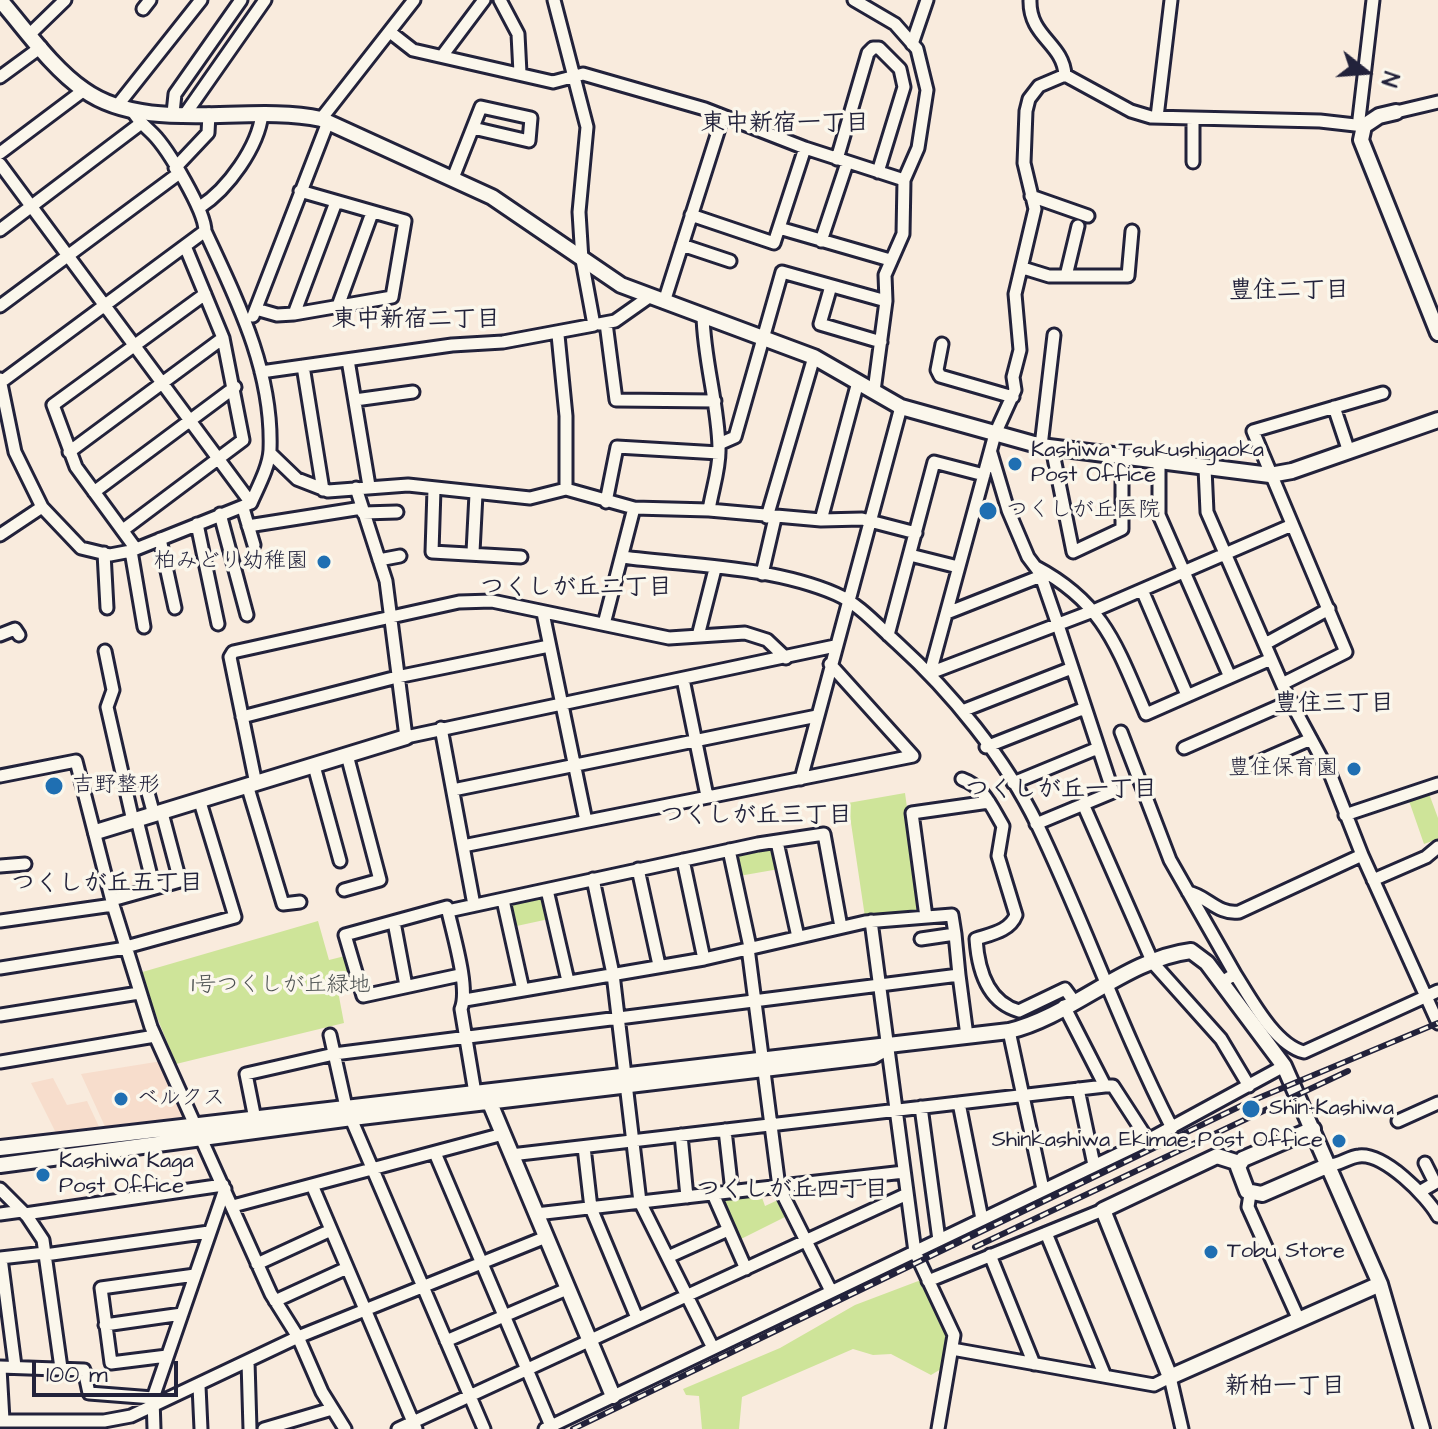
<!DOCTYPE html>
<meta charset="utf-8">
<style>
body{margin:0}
#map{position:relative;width:1438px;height:1429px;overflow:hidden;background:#f9ebdd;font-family:"Architects Daughter",sans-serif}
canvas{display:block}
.north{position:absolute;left:1326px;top:32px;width:80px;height:80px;-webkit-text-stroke:6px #fbf7ec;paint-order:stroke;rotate:107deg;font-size:22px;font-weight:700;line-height:32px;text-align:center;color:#22223b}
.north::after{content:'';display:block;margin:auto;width:28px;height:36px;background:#22223b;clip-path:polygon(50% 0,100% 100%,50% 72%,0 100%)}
.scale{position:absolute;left:32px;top:1361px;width:146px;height:36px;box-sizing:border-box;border:4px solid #22223b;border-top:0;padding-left:10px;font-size:24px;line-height:28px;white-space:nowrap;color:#22223b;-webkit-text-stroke:6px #fbf7ec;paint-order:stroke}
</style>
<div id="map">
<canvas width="1438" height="1429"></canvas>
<div class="north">N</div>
<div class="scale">100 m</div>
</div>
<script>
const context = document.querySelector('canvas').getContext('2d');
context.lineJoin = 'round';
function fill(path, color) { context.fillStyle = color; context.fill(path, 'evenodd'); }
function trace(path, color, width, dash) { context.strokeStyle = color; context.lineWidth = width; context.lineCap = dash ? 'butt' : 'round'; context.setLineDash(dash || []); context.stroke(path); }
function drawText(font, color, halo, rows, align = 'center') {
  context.font = font + ' "Architects Daughter","Klee One",sans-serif'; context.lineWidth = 7; context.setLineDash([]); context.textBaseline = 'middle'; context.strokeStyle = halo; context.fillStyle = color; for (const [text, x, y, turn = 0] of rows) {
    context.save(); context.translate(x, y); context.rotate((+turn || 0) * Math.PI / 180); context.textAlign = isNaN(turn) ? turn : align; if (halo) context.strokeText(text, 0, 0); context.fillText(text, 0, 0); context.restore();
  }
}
fill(new Path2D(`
 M162,1061L188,1116L186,1120L107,1131L81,1074Z
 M53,1078L67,1105L87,1101L101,1131L58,1137L31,1083Z`), '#f7ddcc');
fill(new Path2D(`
 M1428,791L1438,818V839L1424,844L1408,798Z
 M905,793L921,910L916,914L865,917L848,803Z
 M771,848L779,869L739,876L738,853Z
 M541,895L549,919L512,927L508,906L510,902Z
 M318,921L329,960L345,956L352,981L337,986L344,1023L176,1064L139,973Z
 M760,1192L765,1206L780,1199L789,1215L737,1241L719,1200L721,1196Z
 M921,1280L946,1336L941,1369L931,1375L891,1354L873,1355L853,1349L742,1397L739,1429H702L699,1396L686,1395L683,1389L780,1348L855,1305Z`), '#cee499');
const minor = new Path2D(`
 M500,0L518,34L520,73
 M854,0L895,24L917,49L927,90L918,148L904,180L903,234L885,275L886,301L874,391
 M1030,0C1029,37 1063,43 1065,75
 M143,9L150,0
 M390,32L413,50L553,82L583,74L705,109L805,148L904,180
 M30,34L65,0
 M912,44L927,0
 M442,56L484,0
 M0,77L41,47
 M117,106L201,0
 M1396,112L1438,102
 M173,113L175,94L241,0
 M186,113L265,0
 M1157,117L1171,0
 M321,119L414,0
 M1364,126L1359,119L1373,0
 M0,153L84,90
 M837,159L868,53L873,48H879L900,69L904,87L878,172
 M1193,162V119
 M0,164L251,503
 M175,168L208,133L209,114
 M453,178L481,107L531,118L529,141L473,128
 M1031,196L1088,216
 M200,207C228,189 258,147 262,114
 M691,215L774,243L805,148
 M779,228L890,260
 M0,230L140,124
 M821,241L847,163
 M682,245L730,261
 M1023,268L1049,276H1128L1132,231
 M1066,276L1078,226
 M831,286L820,324L881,342
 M664,302L723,116
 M0,306L178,174
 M338,306L372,213
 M256,309L277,315L294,314L392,297L405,221L300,191
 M294,314L336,202
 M253,316L328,122
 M703,316C704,361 718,403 719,448C720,468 712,490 709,510
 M606,323L616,400L715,401
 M599,324L615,321L649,297
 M558,335L566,416V489
 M942,344L937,370L940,376L1013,397
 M348,360L369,486
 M303,366L323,490
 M261,372L452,345L503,342L594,325L582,260L579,212L587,127L554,0
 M0,379L15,452L42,507L81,548L110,555L131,551L251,503C258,487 269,467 270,450C273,371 237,300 205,231C205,211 168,149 153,134C145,126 138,121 132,110
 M1,382L205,231
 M355,400L413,392
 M1334,407L1349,452
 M719,444L735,437L782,272L886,301
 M1041,446L1054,335
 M1052,448L1073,552L1122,529V457
 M69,452L223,338
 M270,453L297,479L328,491L408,485L530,498L566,489L634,508
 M991,453L1008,510L1028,557L1040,573L1058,625L1113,792L1036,824
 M1159,462V515L1230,677
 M1205,468L1207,512L1286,693L1331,776L1362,855L1438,1023
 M356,488L386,581L406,737L835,646
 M434,489L432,552L521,557
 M94,492L235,387
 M606,502L617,447L719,453
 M243,508L254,545
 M363,513L397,512
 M220,514L247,615
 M767,517L814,357
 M821,520L858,382
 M197,524L218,624
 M248,526L362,508
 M123,530L243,440L223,338L185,246
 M0,535L42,507
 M160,539L175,608
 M136,549L76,467L53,405L205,294
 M131,551L144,627
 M473,552L476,494
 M104,553L107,608
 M910,555L958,567
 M622,557C691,566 771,566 836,594C859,604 878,626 897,643C951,692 1005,758 1037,824C1085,924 1121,1029 1172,1128
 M379,560L400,556
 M1036,567C1104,603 1117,647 1146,714L1271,659
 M762,574L775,518
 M1142,590L1187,695
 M543,613L586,821
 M947,613L1041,576
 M604,624L634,508L709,510L821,520L862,519L916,533
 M0,635L15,629L19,635
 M888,635L934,462L984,475
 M698,636L715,569
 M1265,644L1329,609
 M105,651L113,690L107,707L133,821
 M930,673L995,434L1015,390L1013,377L1020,350L1015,294L1035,209L1024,163L1026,111L1029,99L1039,86L1065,75L1131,111L1151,117L1320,121L1364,126
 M930,673L1093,611L1292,525
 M683,679L707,796
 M1282,684L1346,652L1253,431L1383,393
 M962,711L1072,668
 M242,717L397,677L549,646
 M441,728L474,905
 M1121,732L1170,860L1235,974
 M986,747L1085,708
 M1184,748L1291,701
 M314,766L340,861
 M1242,769L1311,739
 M0,776L76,761L113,905L151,1027L271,1294L298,1337L322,1392L345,1429
 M801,779L901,407
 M962,779C984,787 991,806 1003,826L998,856L1016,915C1010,931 991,934 976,939C978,969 987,1002 1019,1011L1065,989L1073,1000
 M145,782L154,815
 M1013,783L1098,748
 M256,784L230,657L233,652L459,602L492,601L669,638L745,633L767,640L786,658
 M248,788L283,904L300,902
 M453,790L817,716
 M1083,804L1153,963L1221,1039L1249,1086
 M1345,815L1438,784
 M137,820L154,888
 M777,842L798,937
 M463,846L913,756L830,664
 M729,850L750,947
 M683,860L704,959
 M0,866L25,864
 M638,869L659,965
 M593,879L613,974L640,1202L713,1348
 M1373,880L1426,857L1438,847
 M344,890L380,880L347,755
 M547,890L568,981
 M1188,892C1207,896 1218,915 1239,912L1362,855
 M112,900L180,881L162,813
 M503,900L523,990
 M448,911L758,844L824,834L841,927
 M926,917L912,813L989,802
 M0,921L113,905
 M871,921L915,1252L954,1335L938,1429
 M394,922L406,986
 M921,939L955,934L959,975
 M126,947L235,917L200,802
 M748,948L779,1187L831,1291
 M0,968L126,948
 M460,975L363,996L345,935L447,907C452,931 470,988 461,1009L476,1099
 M1222,982L1235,974C1251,999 1275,1045 1304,1052L1438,991
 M465,1000L704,959L865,922L952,915L955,934
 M1064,1006L1105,1086H1113L1148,1140L1284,1066
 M0,1015L139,993
 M1009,1031L1043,1189
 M330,1035L346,1107L484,1429
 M0,1062L155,1036
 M1078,1089L1094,1165
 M959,1103L982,1219
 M921,1107L939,1240
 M255,1119L246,1074L334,1054L959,975L967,1036
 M1398,1121L1438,1103
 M725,1130L732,1192
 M681,1135L687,1197
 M584,1147L591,1208L637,1318
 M435,1153L551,1426
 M511,1155L1105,1086
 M1329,1165C1340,1165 1348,1157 1359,1156C1384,1153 1427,1196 1438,1216
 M312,1185L416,1429
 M0,1189L27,1216L43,1240L61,1368
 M1421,1191L1435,1183L1425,1163
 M713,1194L746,1269
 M1250,1194L1248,1207L1299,1320
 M233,1206L503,1134
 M0,1214L22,1211
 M25,1214L223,1185
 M536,1214L904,1172
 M1046,1233L1105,1376
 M45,1255L209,1232
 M990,1255L1034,1364
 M668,1257L728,1230
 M0,1258L45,1253
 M1,1258L15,1366
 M257,1264L331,1230
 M928,1281L1103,1210
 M275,1301L347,1268
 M105,1325L182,1314
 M446,1341L567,1289
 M952,1349L1154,1385L1170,1377L1182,1429
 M167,1356L111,1363L101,1288L195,1275
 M248,1361L250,1429
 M0,1367L84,1370L89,1393L153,1398
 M0,1368L3,1420
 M199,1386L201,1429
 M0,1421H104L131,1416L298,1337L546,1237
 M154,1429L153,1398L225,1189
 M264,1429L332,1409
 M398,1429L907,1194
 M545,1429L1148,1140`);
const tertiary = new Path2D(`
 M0,0C26,30 52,68 84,90C147,135 248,103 321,119L492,197L621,285L814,357L901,407L1041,446L1270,475L1292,471L1438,420
 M1396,112L1379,116L1364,126L1361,140L1438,333
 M96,832L406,737
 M487,1096L613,1396
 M1313,1129L1243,1159L1238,1167L1247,1191L1262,1194L1329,1165
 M0,1148L1009,1031C1070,1017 1126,959 1191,951L1207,963L1284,1066L1380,1284L1422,1429
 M1239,1163L1217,1156L1103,1210L1170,1377L1380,1284
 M0,1165L352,1118L873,1056L887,1048`);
trace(minor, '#22223b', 17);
trace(tertiary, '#22223b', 20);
trace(minor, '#fbf7ec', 11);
trace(tertiary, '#fbf7ec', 14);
const rail = new Path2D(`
 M975,1247L1348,1071
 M573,1429L1249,1102L1438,1023`);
trace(rail, '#22223b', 6);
trace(rail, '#fbf7ec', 3, [9]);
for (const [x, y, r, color] of [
 [1015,464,8,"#1f6fb2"],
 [988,511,10,"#1f6fb2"],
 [324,562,8,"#1f6fb2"],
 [1354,769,8,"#1f6fb2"],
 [54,786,10,"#1f6fb2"],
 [121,1099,8,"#1f6fb2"],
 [1251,1109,10,"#1f6fb2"],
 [1339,1141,8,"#1f6fb2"],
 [43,1175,8,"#1f6fb2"],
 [1211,1252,8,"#1f6fb2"]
]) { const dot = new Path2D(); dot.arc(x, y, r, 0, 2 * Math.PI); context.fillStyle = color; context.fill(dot); trace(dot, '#fbf7ec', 3); }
drawText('22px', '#22223b', '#fbf7ec', [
 ["Kashiwa Tsukushigaoka",1031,451],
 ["Post Office",1031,476],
 ["つくしが丘医院",1006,511],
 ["柏みどり幼稚園",308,562,"right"],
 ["豊住保育園",1338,769,"right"],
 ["吉野整形",72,786],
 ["ベルクス",137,1099],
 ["Shin-Kashiwa",1269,1109],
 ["Shinkashiwa Ekimae Post Office",1323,1141,"right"],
 ["Kashiwa Kaga",59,1162],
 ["Post Office",59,1187],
 ["Tobu Store",1227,1252]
], 'left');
drawText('22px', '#4d5252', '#fbf7ec', [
 ["1号つくしが丘緑地",281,986]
]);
drawText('bold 24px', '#22223b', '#fbf7ec', [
 ["東中新宿一丁目",785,125],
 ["豊住二丁目",1289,292],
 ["東中新宿二丁目",416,321],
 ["つくしが丘二丁目",576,589],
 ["豊住三丁目",1334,705],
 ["つくしが丘一丁目",1061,791],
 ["つくしが丘三丁目",756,817],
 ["つくしが丘五丁目",107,885],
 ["つくしが丘四丁目",792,1191],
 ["新柏一丁目",1285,1388]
]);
</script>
